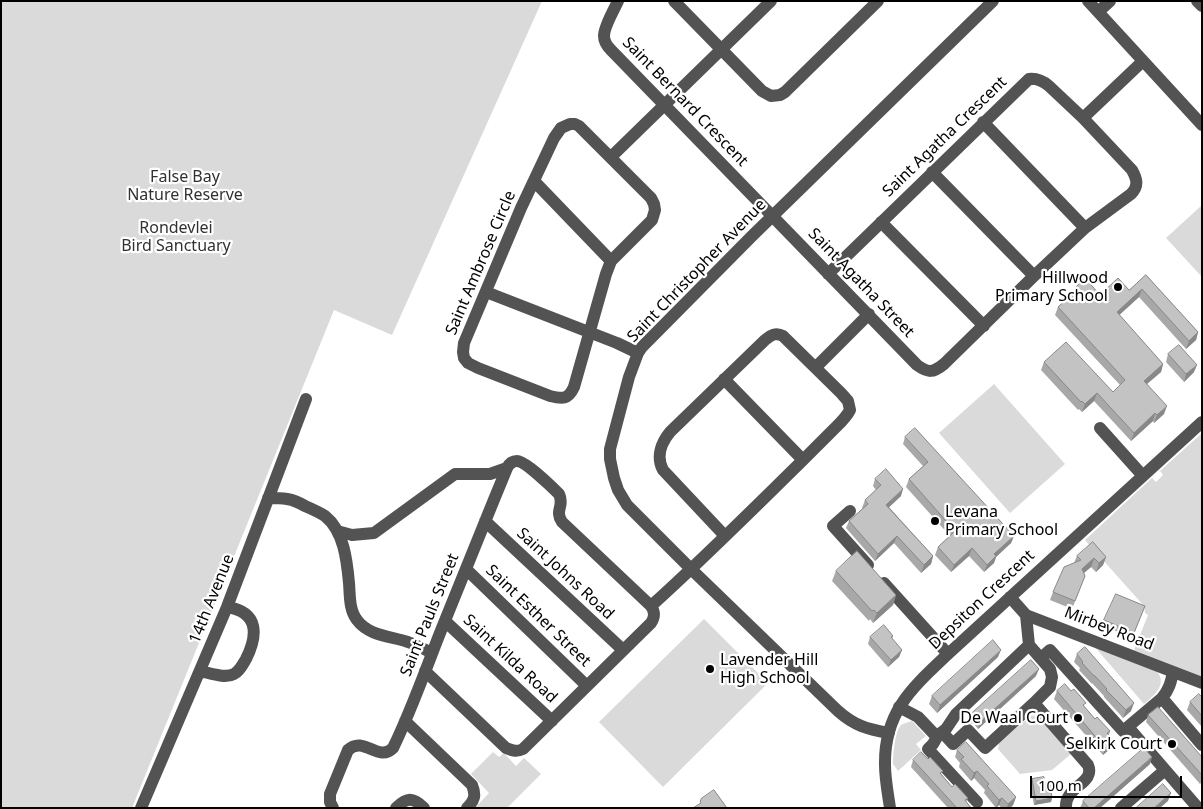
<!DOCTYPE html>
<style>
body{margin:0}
#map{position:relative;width:1203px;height:809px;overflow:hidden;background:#fff;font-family:"Noto Sans",sans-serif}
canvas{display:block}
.frame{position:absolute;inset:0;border:2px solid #000;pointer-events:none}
.scale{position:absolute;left:1030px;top:776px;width:152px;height:22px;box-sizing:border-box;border:2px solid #000;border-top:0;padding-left:6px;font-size:15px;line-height:18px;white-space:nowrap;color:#000;-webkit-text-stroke:4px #fff;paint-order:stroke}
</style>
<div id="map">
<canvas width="1203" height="809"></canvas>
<div class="frame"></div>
<div class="scale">100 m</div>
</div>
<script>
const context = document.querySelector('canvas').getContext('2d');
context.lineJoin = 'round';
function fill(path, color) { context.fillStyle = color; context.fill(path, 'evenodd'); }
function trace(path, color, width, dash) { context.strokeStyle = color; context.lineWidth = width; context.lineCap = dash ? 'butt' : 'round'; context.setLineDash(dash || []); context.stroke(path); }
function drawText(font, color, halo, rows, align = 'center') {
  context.font = font + ' "Noto Sans",sans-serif'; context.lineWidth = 4.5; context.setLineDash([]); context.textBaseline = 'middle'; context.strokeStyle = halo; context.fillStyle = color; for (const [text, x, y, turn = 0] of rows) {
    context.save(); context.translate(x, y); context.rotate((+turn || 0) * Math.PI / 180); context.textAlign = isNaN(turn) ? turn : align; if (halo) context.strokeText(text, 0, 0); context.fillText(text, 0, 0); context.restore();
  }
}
fill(new Path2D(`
 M1,1H542L392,335L334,310L132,808H1Z
 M1202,205V277L1166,238Z
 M994,384L1065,464L1010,513L939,433Z
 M1202,433V677L1134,650L1148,615L1145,613L1144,606L1085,540L1152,478L1156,482L1163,475L1160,471Z
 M704,619L768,683L663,787L599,722Z
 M1094,646L1156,670C1168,684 1155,695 1144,704Z
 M1037,715L1071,754L1052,770L1020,774L998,749L999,743L1030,716Z
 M912,721L926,736L916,744L921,750L898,771L893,764C893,755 895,731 901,725C904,723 909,722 912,721Z
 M493,752L499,757L504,753L516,766L524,758L541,774L507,808H475L489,793L471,774Z`), '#dadada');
trace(new Path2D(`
 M618,1C614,10 604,26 604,36C604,41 607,46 611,50L917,365C928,373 933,373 944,364L1034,276L1085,228L1131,194C1139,186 1137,179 1132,170L1083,118L1049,86C1043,81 1037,78 1029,79L828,274
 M674,1L762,91L771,96L780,95L785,92L878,1
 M1088,1L1202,125
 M1197,1L1202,6
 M1098,12L1110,1
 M1083,118L1143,61
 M983,122L1085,228
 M570,124H575L579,126L651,198L654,204L655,210L652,220L611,261L606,274L574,387C568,400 562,399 550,396L478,368L468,363L464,358L463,352L464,343L521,208L554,138L561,128Z
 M611,157L771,1
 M932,172L1034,276
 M534,181L611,261
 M881,222L984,326
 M486,292L617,343L638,353
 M816,367L869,314
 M724,379L803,460
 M1100,428L1143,476
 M268,498C274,498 281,498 287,499C293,500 300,503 305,506C312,509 319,512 325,516C344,531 347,561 349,583C350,595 349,610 357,620C369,636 390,636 408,642C416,645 424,649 432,653
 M850,511L833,526L868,565
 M485,521L623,650
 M337,531L352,535L374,533L455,474H490L507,468
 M466,569L587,686
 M884,583L948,654
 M1010,597L1026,615L1202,683
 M651,606C702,560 751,511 800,463C811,452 822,441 833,430C839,424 846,418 850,410L848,401L841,393L783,336C776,332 771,335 765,340L670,432C661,443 656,457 663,470L725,536
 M1026,615L1029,645L1050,669L1052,677L1050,687L1034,703L1088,765C1096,784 1064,786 1066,808
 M445,621L552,721
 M1041,658L1050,650L1123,731L1162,698C1169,690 1171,682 1173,672
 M200,671C210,673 225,679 234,674C240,671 243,664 246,659C258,635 259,612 227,607
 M1162,698L1202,745
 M899,707L918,717L937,737L942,732L953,744L968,730L985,748L1034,703
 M405,721L472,785C476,795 475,800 467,808
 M1128,727L1198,808
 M942,732L946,729L956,714L1029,645
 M889,733C867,729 855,726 838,711L691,569L627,505L618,490L614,478L610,459V449L629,377L638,353L642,347L752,236L993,1
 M937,737L933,744L928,749L977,802
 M141,808L227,607L306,399
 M333,808L330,802V794L348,750C364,735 378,763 393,748C412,709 426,668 442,628C464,574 485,521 507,468C509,464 512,461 517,461C525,461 552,487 559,494C565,506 554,510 562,522L651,606C655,612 655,617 651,623L523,749C517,752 513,751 506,748L425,671
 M396,808C407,797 413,797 424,808
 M890,808C888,794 885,779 885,765C884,712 912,688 948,654L1202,422
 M1121,808L1165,770`), '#535353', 12);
fill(new Path2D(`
 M1146,275L1198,332L1196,340L1186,349L1139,297L1119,315L1163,364L1161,372L1147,384L1164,414L1154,423L1153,421L1131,441L1094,401L1082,412L1079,409L1078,410L1041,370L1044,362L1113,392L1120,385L1055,315L1058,307L1073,293L1076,287L1100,295L1129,290Z
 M1168,354L1194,372L1184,382L1166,362Z
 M905,437L1014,536L1011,543L996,557L994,563L984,572L969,556L951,572L935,555L938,547L950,536L906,487L909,479L923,466L903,444Z
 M875,479L901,496L889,507L933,556L931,564L921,573L894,543L875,561L846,528L849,521L863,508H862L865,500L876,490L873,486Z
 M1077,556L1106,557L1103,565L1096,572L1091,567L1084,573L1085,576L1072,609L1050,600L1053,592L1074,563Z
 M836,571L896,595L893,605L873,623L870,619L869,621L832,581Z
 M1145,606L1132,638L1102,625L1104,620Z
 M893,636L892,639L902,650L899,657L888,667L868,644L870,637Z
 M1077,654L1131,711L1123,718L1104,697V696L1092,683V684L1079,670L1080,668L1074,662Z
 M998,657L937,713L929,704L932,696Z
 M1036,676L978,729L974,724L967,722L970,715Z
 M1057,691L1084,707L1095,719L1110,731L1109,735L1111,748L1103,755L1054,699Z
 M1202,697V727L1187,710L1190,702Z
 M1148,715L1202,757V782L1200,784L1146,722Z
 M957,750L1016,797L1013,805L1010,808H1001L999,805L996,808L984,793L985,790L974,778L971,781L959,767L960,763L955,757Z
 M928,759L943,771L941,774L952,787L968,798L966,802L972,808H948L911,767L913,760Z
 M1150,764L1100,808H1080L1083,801Z
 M1032,779L1045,785L1052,798L1051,802L1034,805L1030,783Z`), '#a8a8a8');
fill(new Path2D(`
 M1142,289L1139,297L1114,320L1117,312Z
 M1198,332L1196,340L1186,349L1189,341Z
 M1163,364L1161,372L1141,389L1144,381Z
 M1197,365L1194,372L1184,382L1186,374Z
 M1097,393L1094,401L1082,412L1085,404Z
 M1167,406L1164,414L1154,423L1157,415Z
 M1155,413L1153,421L1131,441L1134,433Z
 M903,489L901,496L884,512L886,505Z
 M897,536L894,543L875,561L878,554Z
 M1014,536L1011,543L996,557L994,563L984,572L987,565L994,554Z
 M972,548L969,556L951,572L954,565Z
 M933,556L931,564L921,573L924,565Z
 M1106,557L1103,565L1096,572L1099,563Z
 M1094,558L1091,567L1079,577L1082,569Z
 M896,595L893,605L873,623L877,613Z
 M902,650L899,657L888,667L891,660Z
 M1001,650L998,657L937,713L940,705Z
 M1039,669L1036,676L978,729L981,721Z
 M1134,703L1131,711L1123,718L1126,710Z
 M1114,740L1111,748L1103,755L1105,748Z
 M1152,757L1150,764L1100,808H1094Z
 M977,771L974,778L971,781L974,773Z
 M1171,793L1168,801L1160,808H1154Z
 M1016,797L1013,805L1010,808H1007L1008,804Z
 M1002,798L999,805L996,808L999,800Z
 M1052,798L1051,802L1034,805L1036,801Z`), '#888');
const building = new Path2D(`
 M1146,275L1198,332L1189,341L1142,289L1117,312L1163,364L1144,381L1167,406L1157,415L1155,413L1134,433L1097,393L1085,404L1082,401L1081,402L1044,362L1066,342L1113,392L1125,380L1058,307L1078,289L1076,287L1085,278L1100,295L1118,278L1129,290Z
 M1179,345L1197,365L1186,374L1168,354Z
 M915,428L1014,536L994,554L996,556L987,565L972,548L954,565L938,547L955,531L909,479L928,462L905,437Z
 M886,469L903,489L886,505L933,556L924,565L897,536L878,554L849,521L868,504L865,500L881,485L875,479Z
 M1093,542L1106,557L1099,563L1094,558L1082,569L1085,576L1075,601L1053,592L1064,567L1081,560L1077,556Z
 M857,551L896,595L877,613L874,610L872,611L836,571Z
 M1116,594L1145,606L1134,633L1104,620Z
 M884,625L893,636L891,637L902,650L891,660L870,637Z
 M993,640L1001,650L940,705L932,696Z
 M1085,647L1134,703L1126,710L1106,690L1107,689L1095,676H1094L1082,663L1083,662L1077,654Z
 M1031,660L1039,669L981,721L976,717L970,715Z
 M1065,684L1071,691L1074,689L1086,703L1083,705L1095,719L1097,717L1110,731L1107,733L1114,740L1105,748L1057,691Z
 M1199,694L1202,697V716L1190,702Z
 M1158,707L1202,757V775L1148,715Z
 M966,742L1016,797L1008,804L1002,798L999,800L987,786L989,784L977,771L974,773L961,759L964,757L957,750Z
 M1144,748L1152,757L1094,808H1089L1083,801Z
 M921,752L928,759L930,757L943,771L940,773L952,787L955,784L968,798L965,800L971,808H957L913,760Z
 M1044,777L1045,785L1050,784L1052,798L1036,801L1032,779Z
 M1163,784L1171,793L1154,808H1136Z
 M714,790L727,808H693L701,803L700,801L701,800V799Z`);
fill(building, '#c3c3c3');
trace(building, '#888', 1);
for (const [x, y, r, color] of [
 [1118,287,5,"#000"],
 [935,521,5,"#000"],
 [710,669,5,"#000"],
 [1078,718,5,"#000"],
 [1172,744,5,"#000"]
]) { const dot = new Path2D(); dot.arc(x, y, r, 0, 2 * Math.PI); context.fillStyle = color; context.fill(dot); trace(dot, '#fff', 2); }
drawText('16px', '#000', '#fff', [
 ["Saint Bernard Crescent",685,102,46],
 ["Saint Agatha Crescent",945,137,-44],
 ["Saint Ambrose Circle",481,263,-67],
 ["Saint Christopher Avenue",697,271,-46],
 ["Saint Agatha Street",861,283,46],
 ["Saint Johns Road",565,574,43],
 ["14th Avenue",212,599,-68],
 ["Depsiton Crescent",982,600,-43],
 ["Saint Pauls Street",430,615,-68],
 ["Saint Esther Street",538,616,44],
 ["Mirbey Road",1109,629,21],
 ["Saint Kilda Road",510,659,43]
]);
drawText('16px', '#313131', '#fff', [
 ["False Bay",185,177],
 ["Nature Reserve",185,195],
 ["Rondevlei",176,228],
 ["Bird Sanctuary",176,246]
]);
drawText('16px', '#000', '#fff', [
 ["Hillwood",1108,278],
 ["Primary School",1108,296],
 ["Levana",945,512,"left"],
 ["Primary School",945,530,"left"],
 ["Lavender Hill",720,660,"left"],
 ["High School",720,678,"left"],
 ["De Waal Court",1068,718],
 ["Selkirk Court",1162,744]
], 'right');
</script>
